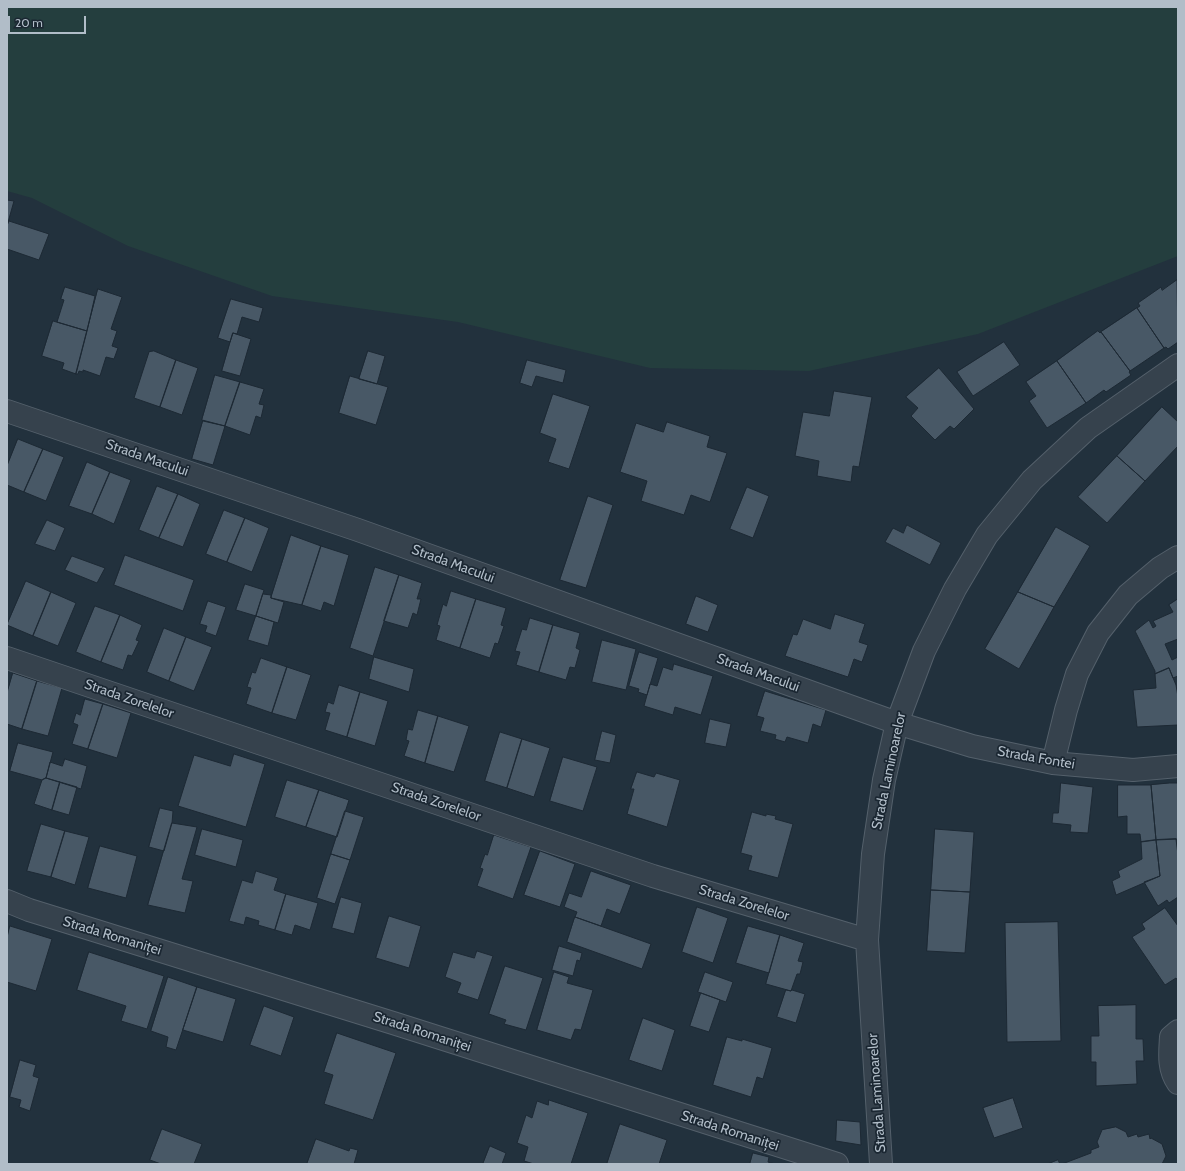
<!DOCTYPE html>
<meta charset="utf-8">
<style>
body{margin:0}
#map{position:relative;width:1185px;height:1171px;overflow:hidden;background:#22313d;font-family:Cabin,sans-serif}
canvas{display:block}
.frame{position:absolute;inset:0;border:8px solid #b1bdc8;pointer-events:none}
.scale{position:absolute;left:8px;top:16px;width:78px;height:18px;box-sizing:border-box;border:2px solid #b1bdc8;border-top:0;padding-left:5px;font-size:12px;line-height:14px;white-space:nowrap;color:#b1bdc8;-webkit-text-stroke:3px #1b2732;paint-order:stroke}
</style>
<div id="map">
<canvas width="1185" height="1171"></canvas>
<div class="frame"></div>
<div class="scale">20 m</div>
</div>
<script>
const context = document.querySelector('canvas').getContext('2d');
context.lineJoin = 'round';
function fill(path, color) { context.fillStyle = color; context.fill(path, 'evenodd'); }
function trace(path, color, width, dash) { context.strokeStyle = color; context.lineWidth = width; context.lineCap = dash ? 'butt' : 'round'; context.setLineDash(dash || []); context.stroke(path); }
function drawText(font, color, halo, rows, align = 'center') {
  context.font = font + ' Cabin,sans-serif'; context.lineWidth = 3.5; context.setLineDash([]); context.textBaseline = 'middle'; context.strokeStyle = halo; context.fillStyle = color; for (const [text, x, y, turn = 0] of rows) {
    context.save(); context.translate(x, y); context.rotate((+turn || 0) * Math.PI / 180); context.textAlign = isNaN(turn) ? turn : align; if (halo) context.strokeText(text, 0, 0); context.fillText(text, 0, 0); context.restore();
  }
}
fill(new Path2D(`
 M7,7H1178V256L978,334L809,371L650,368L458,322L272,296L128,246L32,198L7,191Z`), '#243e3e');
const building = new Path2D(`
 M7,200L14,201L7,226Z
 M9,221L49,234L39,260L7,249V226Z
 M1177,280L1178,342L1168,349L1166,347L1164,348L1137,308L1140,306L1138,303L1161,287L1162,290Z
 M65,287L95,296L87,331L57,322L64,300L61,299Z
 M98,289L122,297L111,329L117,331L112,346L118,348L114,359L106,357L100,376L83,370V372L79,371L78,374H76Z
 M231,299L263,308L259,322L242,317L237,334L233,333L230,342L218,338Z
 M1137,308L1164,348L1130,371L1101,332Z
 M53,321L87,331L76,374L62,369L64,363L42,356Z
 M1098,331L1100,333L1101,332L1130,371L1129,372L1131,375L1106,392L1104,390L1086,403L1057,361Z
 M233,333L251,339L240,376L222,371Z
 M1004,342L1020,365L973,396L957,372Z
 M154,351L176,360L160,407L134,398L149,352Z
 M368,351L385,356L377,384L359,379Z
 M176,360L198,368L182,415L160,407Z
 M527,360L566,370L563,383L536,376L532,387L520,383Z
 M1057,361L1086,403L1047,428L1029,401L1036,396L1026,382Z
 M939,368L974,409L954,429L950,426L935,440L911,416L918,408L906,397Z
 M215,375L240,382L225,426L202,420Z
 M350,376L388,387L376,425L339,413Z
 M240,382L264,389L259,404L264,405L261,418L256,416L250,435L225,426Z
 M834,391L872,397L859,467L853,466L851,482L817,476L819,461L795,456L803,412L829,416Z
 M553,394L590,406L569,469L548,462L556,439L540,433Z
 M1162,407L1178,422V446L1145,481L1117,456Z
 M203,421L225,426L213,465L192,459Z
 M667,422L710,436L707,447L727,453L710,502L691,495L684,515L641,501L647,481L620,472L636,423L663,432Z
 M18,439L43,449L24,492L7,485V466Z
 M43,449L64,457L46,501L24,492Z
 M1117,456L1145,481L1107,523L1078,497Z
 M87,462L110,472L92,514L69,506Z
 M110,472L131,480L114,524L92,514Z
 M157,486L178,494L159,538L139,530Z
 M747,487L769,496L753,538L730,529Z
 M178,494L200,504L183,547L159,538Z
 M588,496L613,505L586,588L560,580Z
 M224,510L245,518L227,562L206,554Z
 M245,518L269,528L252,572L227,562Z
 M47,520L65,528L55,551L35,544Z
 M907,525L941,543L930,565L885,542L893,528L903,533Z
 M1056,527L1090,546L1054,607L1018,592Z
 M291,535L321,546L302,605L271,598Z
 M321,546L349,555L334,606L324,602L321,611L302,605Z
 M125,555L194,580L183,611L114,585Z
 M72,556L105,568L97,583L65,570Z
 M375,567L399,575L373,656L350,648Z
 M399,575L422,583L417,599H421L417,615L413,613L408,628L384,621Z
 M26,581L51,592L33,636L7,625Z
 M245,584L264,590L256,616L236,610Z
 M451,591L476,599L460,648L436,640L440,626L437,625L443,604L446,606Z
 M51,592L76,603L58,646L33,636Z
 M1018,592L1054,607L1019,669L985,649Z
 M263,594L271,595V598L284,602L278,623L256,616Z
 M696,596L718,605L708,632L686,624Z
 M476,599L506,608L501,625L504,626L498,644L495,643L490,658L460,648Z
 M1178,599V639L1165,644L1172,660L1178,657V676L1173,678L1169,668L1155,674V671L1135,631L1149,620L1153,628L1156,626L1153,621L1173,612L1169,605Z
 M208,601L226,607L216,636L205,632L207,626L200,624Z
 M95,606L120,615L101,662L76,652Z
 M835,614L865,624L859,642L868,645L862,662L854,659L848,677L785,656L793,634L797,635L803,619L830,629Z
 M120,615L142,625L136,640L139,641L132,656L128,655L123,670L101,662Z
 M256,616L274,622L268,646L248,640Z
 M530,618L553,625L539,672L516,665L520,652L515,651L522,629L526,630Z
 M553,625L580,633L576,648L580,650L575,668L570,667L566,680L539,672Z
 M164,628L186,637L169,681L147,672Z
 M186,637L212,647L194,691L169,681Z
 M602,640L636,649L626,690L592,682Z
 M639,652L658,658L647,695L638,692L639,689L629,686Z
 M374,657L414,669L409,692L369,679Z
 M261,658L287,667L272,713L246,704L251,688L247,687L252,672L255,673Z
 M674,664L713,676L701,715L675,707L673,715L644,706L650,684L657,686L663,667L672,670Z
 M287,667L311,675L296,720L272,713Z
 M1169,668L1176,685L1178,697V725L1137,727L1133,690L1156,688L1155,674Z
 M13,673L37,681L22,729L7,724V693Z
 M37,681L62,688L48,736L22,729Z
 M339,685L360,692L347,737L325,730L330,713L325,712L328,702L333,704Z
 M765,691L826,710L821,727L813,724L808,743L787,737L785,742L775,739L776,735L760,731L764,718L757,716Z
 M360,692L388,701L375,746L347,737Z
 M85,699L103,704L88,749L72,744L78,725L73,723L76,713L80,715Z
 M103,704L131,713L117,758L88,749Z
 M418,710L438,716L425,763L404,756L409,741L406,740L408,729L412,730Z
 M438,716L469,726L454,772L425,763Z
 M710,719L731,724L726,747L705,743Z
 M602,731L616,735L610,763L595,760Z
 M500,732L522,739L507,788L485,781Z
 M522,739L550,748L534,797L507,788Z
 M18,743L53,752L46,778L42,780L10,771Z
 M234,754L265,764L246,827L178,806L194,755L230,766Z
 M563,757L597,767L583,811L550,801Z
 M65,759L87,766L81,789L46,778L50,762L62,766Z
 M637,772L654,777L656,773L680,780L667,827L627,814L634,789H631Z
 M46,778L60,782L52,810L34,804L42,780Z
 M287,780L319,790L306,827L275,817Z
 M60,782L77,787L69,815L52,810Z
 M1061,783L1093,787L1088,833L1070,832L1071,825L1052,823L1053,813H1058Z
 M1170,783H1178V839L1156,840L1151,785Z
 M1118,785H1151L1156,840L1141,842L1140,834H1127V816L1118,817Z
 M319,790L349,800L337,837L306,827Z
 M160,808L173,811L172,823L164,851L149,847Z
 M345,811L364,817L350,860L331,854Z
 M752,812L766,816V814L776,816L775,819L793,824L778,878L748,870L752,856L741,853Z
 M172,823L197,827L182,879L193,881L185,913L148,905Z
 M41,824L65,831L51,877L27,871Z
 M202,829L243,840L236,867L195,855Z
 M935,829L974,832L970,892L931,890Z
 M65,831L89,837L75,885L51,877Z
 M494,835L531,847L513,899L477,886L483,869L480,868L485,854L487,855Z
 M1176,839L1178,855V897L1169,903L1167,900L1158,906L1144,882L1160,876L1156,840Z
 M1156,840L1160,876L1116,895L1112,881L1120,877L1118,871L1142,859L1141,842Z
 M100,846L137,856L126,898L88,888Z
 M540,851L575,864L560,907L524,895Z
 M331,854L350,860L335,904L317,898Z
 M256,871L278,878L274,890L286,894L275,930L258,925L259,921L246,917L244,925L229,921L242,880L252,883Z
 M591,871L631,885L620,914L607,909L601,926L575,917L577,912L564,907L569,893L581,897Z
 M931,890L970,892L965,953L927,951Z
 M286,894L318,903L310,930L295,925L292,935L275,930Z
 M341,897L362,903L354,934L332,928Z
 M697,907L728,918L713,963L682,952Z
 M1165,908L1178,926V981L1176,978L1165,985L1132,937L1145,929L1142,924Z
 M389,916L421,926L409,968L376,958Z
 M575,917L651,944L642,969L567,942Z
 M1058,922L1061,1041L1007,1042L1005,923Z
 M10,926L52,939L36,991L7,982V938Z
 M748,926L780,935L769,973L736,963Z
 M780,935L804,943L798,961L803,962L800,974H797L791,991L766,984Z
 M559,946L582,953L580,961L577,960L573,976L552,970Z
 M477,951L493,956L478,1000L457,993L461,983L445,977L453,952L474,958Z
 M89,952L164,976L147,1029L121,1021L126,1006L77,990Z
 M505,966L543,978L526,1030L504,1024L506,1020L489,1014Z
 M554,972L569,977L567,983L593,990L581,1030L575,1029L571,1040L537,1030Z
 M705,972L733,982L726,1002L698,992Z
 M168,977L197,987L176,1050L166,1047L168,1037L151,1031Z
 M197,987L236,999L223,1042L183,1030Z
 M786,990L791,991L792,990L805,994L796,1023L777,1017Z
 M701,993L720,1000L709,1032L690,1026Z
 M1136,1005V1039H1143L1144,1061H1136L1137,1084L1096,1086V1062H1091V1036H1099L1098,1006Z
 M264,1006L294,1017L281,1056L250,1045Z
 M643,1018L675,1030L662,1071L629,1060Z
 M337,1033L396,1053L373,1120L324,1104L333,1075L324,1072Z
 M727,1037L742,1041V1039L772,1048L763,1079L757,1077L751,1097L713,1085Z
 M20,1060L36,1065L33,1076L39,1078L30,1111L19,1107L21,1100L10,1097Z
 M1013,1098L1023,1128L994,1138L983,1108Z
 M549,1100L588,1113L571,1164H534L524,1161L528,1147L517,1143L526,1115L532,1118L537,1101L548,1105Z
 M837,1120L860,1122L861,1145L836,1141Z
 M620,1124L667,1140L659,1164H607Z
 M1116,1127L1126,1132L1128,1137L1137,1134L1138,1137L1149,1134L1150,1139L1151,1138L1162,1144L1166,1156L1162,1164H1062L1091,1153V1150L1099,1147L1097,1142L1102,1130Z
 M162,1129L202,1144L194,1164H161L150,1160Z
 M316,1139L349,1151L350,1148L358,1150L354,1164H307Z
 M490,1146L506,1153L502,1164H483Z
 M753,1153L769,1157L768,1162L775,1164H750Z
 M1058,1160L1060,1164H1048Z`);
fill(building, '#485866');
trace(building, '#1d2934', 1);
const minor = new Path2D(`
 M7,411L358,530L897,723L972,746L1053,763L1133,770L1178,766
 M7,658L653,876L867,940
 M1053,763L1066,710L1077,674L1098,633L1128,595L1160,568L1178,557
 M7,901L29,910L393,1023L837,1164
 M1178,1031L1171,1037C1170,1053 1168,1069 1178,1083
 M881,1164L867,940L873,854L884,780L897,723L924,651L955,589L987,535L1032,480L1088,428L1178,365`);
trace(minor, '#54606b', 24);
trace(minor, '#36424d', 22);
drawText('14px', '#b1bdc8', '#1b2732', [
 ["Strada Macului",147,458,19],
 ["Strada Macului",453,564,20],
 ["Strada Macului",758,673,20],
 ["Strada Zorelelor",129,699,19],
 ["Strada Fontei",1036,758,10],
 ["Strada Laminoarelor",889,771,-78],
 ["Strada Zorelelor",436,802,19],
 ["Strada Zorelelor",744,903,17],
 ["Strada Romaniței",112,936,17],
 ["Strada Romaniței",422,1032,18],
 ["Strada Laminoarelor",877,1093,-94],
 ["Strada Romaniței",730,1131,18]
]);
</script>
